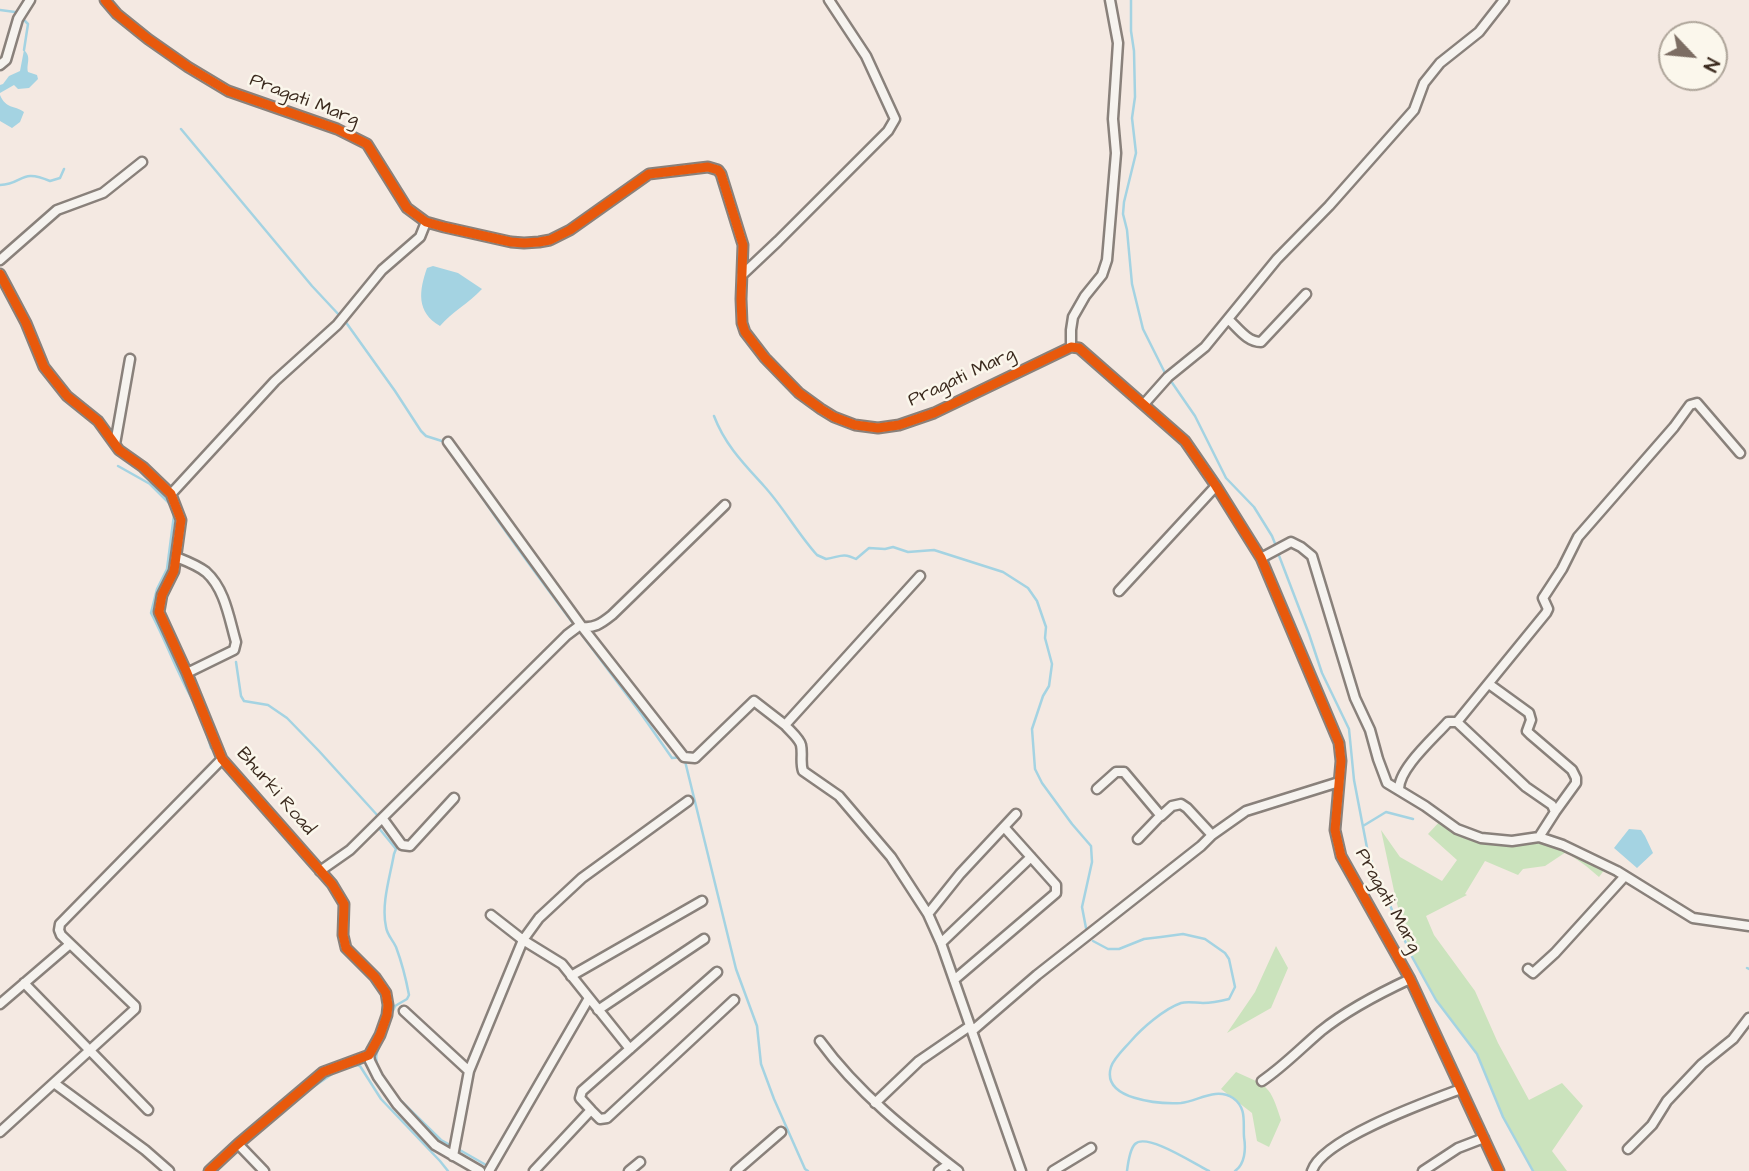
<!DOCTYPE html>
<style>
body{margin:0}
#map{position:relative;width:1749px;height:1171px;overflow:hidden;background:#f4e9e2;font-family:"Architects Daughter",sans-serif}
canvas{display:block}
.north{position:absolute;left:1658px;top:21px;width:70px;height:70px;box-sizing:border-box;background:#fbf7ec;border:2px solid #aea59a;border-radius:50%;rotate:116deg;font-size:19px;font-weight:700;line-height:28px;text-align:center;color:#3b2a1e}
.north::after{content:'';display:block;margin:auto;width:24px;height:32px;background:#7c6d63;clip-path:polygon(50% 0,100% 100%,50% 72%,0 100%)}
</style>
<div id="map">
<canvas width="1749" height="1171"></canvas>
<div class="north">N</div>
</div>
<script>
const context = document.querySelector('canvas').getContext('2d');
context.lineJoin = 'round';
function fill(path, color) { context.fillStyle = color; context.fill(path, 'evenodd'); }
function trace(path, color, width, dash) { context.strokeStyle = color; context.lineWidth = width; context.lineCap = dash ? 'butt' : 'round'; context.setLineDash(dash || []); context.stroke(path); }
function drawText(font, color, halo, rows, align = 'center') {
  context.font = font + ' "Architects Daughter",sans-serif'; context.lineWidth = 5; context.setLineDash([]); context.textBaseline = 'middle'; context.strokeStyle = halo; context.fillStyle = color; for (const [text, x, y, turn = 0] of rows) {
    context.save(); context.translate(x, y); context.rotate((+turn || 0) * Math.PI / 180); context.textAlign = isNaN(turn) ? turn : align; if (halo) context.strokeText(text, 0, 0); context.fillText(text, 0, 0); context.restore();
  }
}
fill(new Path2D(`
 M1442,819L1481,838L1539,837L1605,869L1599,877L1586,866L1566,852L1545,866L1523,869L1518,875L1485,861L1465,894L1467,895L1426,916L1434,935L1475,991L1498,1043L1529,1100L1562,1083L1583,1106L1552,1151L1567,1171H1533L1503,1117L1477,1054L1436,1000L1411,955L1396,900L1381,830L1400,857L1442,881L1457,860L1428,834Z
 M1276,946L1288,968L1271,1008L1227,1033L1255,992Z
 M1236,1072C1268,1086 1270,1085 1281,1120L1269,1147L1257,1141L1252,1113L1221,1089Z`), '#cbe3bd');
fill(new Path2D(`
 M24,50C32,57 26,64 28,72L37,75L38,79L29,88L18,89L14,85L0,93V85L3,84L9,76L20,71Z
 M0,95C6,109 14,105 24,112L20,122L12,128L0,121Z
 M433,266L458,273L482,289C469,303 452,312 440,326C416,312 419,291 427,268Z
 M1629,829L1641,830L1645,836L1653,853L1637,868L1614,848Z`), '#a4d3e2');
trace(new Path2D(`
 M1131,0V31L1134,51L1135,97L1132,118L1136,153L1124,202L1123,214L1127,230L1132,284L1143,329L1164,371L1195,416L1226,478L1254,507L1272,536L1276,546
 M0,10L15,12L17,14
 M22,18L28,24L24,50
 M181,129L312,286L340,316
 M0,185C24,184 20,168 50,181L60,178L64,169
 M345,321L395,391L421,431L426,436L445,442
 M714,416C725,445 744,464 764,486C784,508 798,534 817,555L826,559C840,557 842,552 856,559L869,548L885,549L893,547L908,552L934,550L1003,572L1028,588L1037,601L1046,627L1045,638L1052,664L1049,686L1043,696L1032,729L1035,769L1042,783L1072,824L1091,846L1092,862L1082,907L1086,928
 M118,466L150,484L170,504L174,515L167,569L157,589L151,613C167,643 178,676 196,706
 M466,473C499,525 536,573 572,622
 M1278,553L1309,634L1322,673L1349,729L1354,780L1368,853L1411,955L1436,1000L1477,1054L1503,1117L1533,1171
 M579,631L642,715L672,758L684,757L736,969L757,1026L761,1064L774,1099L805,1169L808,1171
 M236,662L241,696L244,701L268,705L287,718L319,751L378,816
 M204,725L211,748
 M1363,826L1386,812L1413,819
 M378,827L396,849L394,854C390,877 381,904 386,927C387,935 393,940 396,947C402,963 406,979 409,995L407,999L395,1006L388,1023
 M1093,941L1108,949H1119L1144,939L1161,937L1183,934L1205,939L1225,953L1229,959L1235,987L1229,999C1221,1001 1212,1003 1203,1003C1196,1003 1188,1001 1181,1003C1164,1009 1142,1028 1130,1042C1124,1049 1114,1058 1111,1067C1101,1100 1160,1104 1181,1103C1198,1101 1216,1087 1233,1098C1247,1108 1243,1122 1244,1137C1246,1149 1245,1164 1235,1171
 M1747,968L1749,969
 M344,1068L357,1065L360,1066L381,1099L440,1161L448,1171
 M380,1072C372,1055 378,1051 384,1036
 M395,1095L441,1140L452,1146
 M300,1096L338,1070
 M458,1149L486,1165
 M1127,1171C1128,1163 1130,1149 1135,1144C1147,1132 1196,1165 1209,1171`), '#a4d3e2', 2.5);
const minor = new Path2D(`
 M105,0L117,14L148,39L188,67L228,91L337,129L367,144L407,208L426,222L444,227L511,242L524,243L539,242L550,240L570,230L649,174L708,167L718,170L721,174L743,245L741,299L742,323L745,332L765,358L799,393L821,409L834,417L855,425L878,428L899,425L934,413L1071,347L1079,348L1185,441L1216,486L1261,558L1339,743L1341,761L1335,830L1341,856L1410,979L1499,1171
 M0,65L6,60L18,19L30,0
 M0,260L57,210L103,193L142,162
 M0,274L26,323L44,367L67,396L98,421L119,450L143,467L171,494L181,520L174,571L162,595L159,612L187,673L222,759L332,884L344,904L343,935L346,948L375,977L386,993L388,1005L387,1015L380,1035L369,1055L323,1072L238,1144L209,1171
 M742,275L778,241L888,131L895,119L866,56L829,0
 M1228,319C1238,328 1247,342 1261,342L1306,294
 M1071,347V330L1073,317L1085,296L1102,275L1107,260L1116,153L1113,119L1118,43L1110,0
 M1144,404L1168,377L1205,347L1277,259L1329,206L1414,110L1424,83L1440,63L1479,32L1504,0
 M448,442L583,628L684,757L695,758L754,701L785,725
 M115,444L130,359
 M171,494L275,381L337,325L382,270L420,237L426,222
 M176,557C186,561 197,565 206,572C225,589 229,618 236,642L234,650L187,673
 M1261,558L1291,542L1301,547L1312,556L1355,698L1370,730L1378,759L1387,783L1425,806L1457,829L1481,838L1512,841L1539,837L1563,845L1617,871L1693,918L1749,926
 M920,576L785,725C790,731 799,738 801,745C803,754 800,762 803,771L839,796L891,857L928,914L941,943L1021,1171
 M1119,591L1216,486
 M1489,684L1529,713L1531,720L1527,731L1530,734L1572,770L1576,778V783L1555,812
 M1097,789L1116,772H1124L1161,816L1172,806L1181,804L1187,808L1212,835
 M1399,790C1398,769 1434,738 1448,722H1457
 M383,819L402,845L410,846L454,798
 M1539,837L1555,812L1552,805L1526,787L1457,722L1546,613L1548,609L1543,598L1562,569L1578,537L1674,427L1690,405L1697,403L1740,453
 M1138,839L1161,815
 M320,871L350,850L567,635L579,626C593,630 602,623 612,615L725,505
 M928,914L960,874L1016,814
 M491,915L523,940L562,964L630,1049
 M941,943L1031,857
 M1528,969L1533,973L1555,953L1625,876
 M571,976L702,901
 M954,980L1056,893V885L1004,827
 M24,983L148,1110
 M0,1004L70,944
 M598,1010L704,939
 M404,1011L469,1071
 M972,1031L1037,975L1201,846L1212,835L1246,811L1339,782
 M820,1041C858,1093 908,1132 958,1171
 M369,1055L370,1061L378,1077L397,1104L435,1145L480,1171
 M1262,1081C1284,1066 1301,1048 1321,1031C1347,1010 1380,993 1410,979
 M54,1083L145,1150L169,1171
 M875,1103L919,1061L970,1026
 M591,1110L580,1098L582,1091L717,972
 M0,1132L135,1009V1006L61,935L59,930L60,924L222,759
 M238,1144L264,1171
 M1628,1149L1652,1125L1667,1101L1702,1064L1733,1039L1749,1018
 M453,1156L469,1071L523,940L539,918L582,878L688,801
 M489,1171L589,998
 M534,1171L591,1110L600,1119L607,1118L734,1000
 M629,1171L640,1162
 M736,1171L781,1132
 M939,1171L949,1164
 M1053,1171L1091,1148
 M1312,1171C1322,1139 1429,1101 1461,1089
 M1423,1171L1458,1148L1484,1138`);
trace(minor, '#89817b', 13);
trace(minor, '#f6f3ef', 8);
trace(new Path2D(`
 M105,0L117,14L148,39L188,67L228,91L337,129L367,144L407,208L426,222L444,227L511,242L524,243L539,242L550,240L570,230L649,174L708,167L718,170L721,174L743,245L741,299L742,323L745,332L765,358L799,393L821,409L834,417L855,425L878,428L899,425L934,413L1071,347L1079,348L1185,441L1216,486L1261,558L1339,743L1341,761L1335,830L1341,856L1410,979L1499,1171
 M0,274L26,323L44,367L67,396L98,421L119,450L143,467L171,494L181,520L174,571L162,595L159,612L187,673L222,759L332,884L344,904L343,935L346,948L375,977L386,993L388,1005L387,1015L380,1035L369,1055L323,1072L238,1144L209,1171`), '#e8590c', 9);
drawText('19px', '#3b2a1e', '#fbf7ec', [
 ["Pragati Marg",304,101,21],
 ["Pragati Marg",962,378,-25],
 ["Bhurki Road",275,792,49],
 ["Pragati Marg",1387,901,61]
]);
</script>
